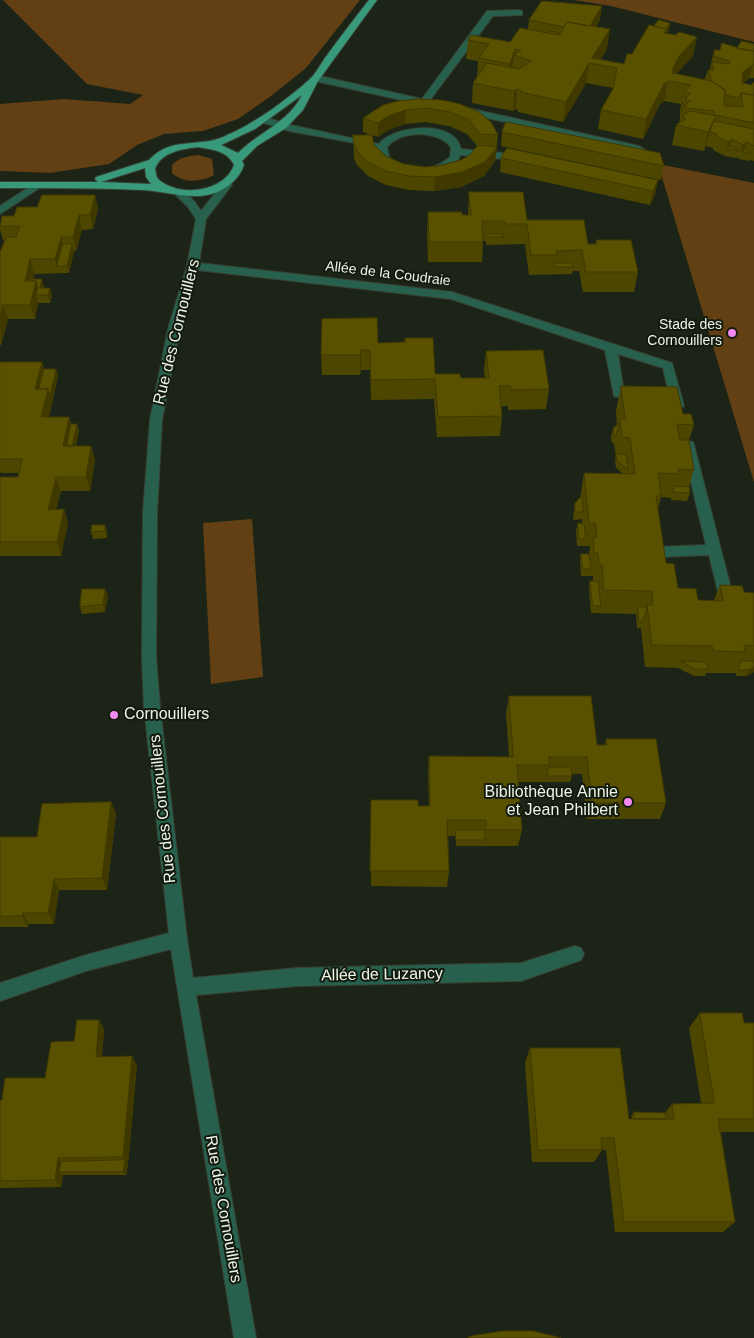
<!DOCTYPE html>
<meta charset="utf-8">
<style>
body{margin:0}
canvas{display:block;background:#1b2416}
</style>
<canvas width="754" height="1338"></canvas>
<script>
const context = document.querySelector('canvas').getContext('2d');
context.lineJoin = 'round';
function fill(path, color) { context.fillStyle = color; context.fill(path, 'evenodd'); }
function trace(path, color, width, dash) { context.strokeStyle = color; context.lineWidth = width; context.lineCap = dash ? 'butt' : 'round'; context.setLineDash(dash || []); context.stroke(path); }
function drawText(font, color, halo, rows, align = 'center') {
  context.font = font + ' Helvetica,sans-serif'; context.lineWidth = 4; context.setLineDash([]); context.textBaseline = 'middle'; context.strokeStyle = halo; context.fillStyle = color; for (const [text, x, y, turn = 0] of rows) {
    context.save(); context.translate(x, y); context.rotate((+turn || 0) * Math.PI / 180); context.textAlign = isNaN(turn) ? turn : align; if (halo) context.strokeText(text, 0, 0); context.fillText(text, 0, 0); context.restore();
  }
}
fill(new Path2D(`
 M3,0H360L306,68L271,96L238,119L203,131L164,134L137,145L109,164L50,173L0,171V104L64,99L130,104L143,95L87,84Z
 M574,0H754V42L611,6Z
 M199,155L212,159L214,175C200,182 184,184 172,173V165C180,157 188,156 199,155Z
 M658,164L754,183V482Z
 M252,519L263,677L211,684L203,523Z`), '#634013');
const minor = new Path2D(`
 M519,10L522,11V15L493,16L430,100L436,102V106L433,107L315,81L310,78L315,75L422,99L487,11Z
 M463,107L639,146L644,149L639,152L460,112L458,110Z
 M264,117L291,125L379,144C394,125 455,119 461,149L503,153L526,158L527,160L522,163L503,159L460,155C459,162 453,166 447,169C425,180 399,175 380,160L377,147L289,131L261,122L259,120ZM419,134C432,135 442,137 451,147L450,157C431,173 408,172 389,157L387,147C396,137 406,135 419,134Z
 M37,182L41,183L42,185L41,187L0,214V206Z
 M227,182L232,185L206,219L199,263L452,292L672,363L684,406L678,410L672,406L663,368L618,354L624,393L618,397L614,396L605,350L451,299L197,270L180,329L162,420L157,513L156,657L160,707L187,939L193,978L297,968L521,963L575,946L581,948L584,954L581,960L521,981L297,986L196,995L256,1338H234L171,949L86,971L0,1001V983L86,955L169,933L144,707L142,657L143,513L150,420L168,329L187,266L196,219L188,207L174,193L179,190C189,193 196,203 201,211L223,183Z
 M688,441L693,442L694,445L735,604L733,608L728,610L723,608L721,604L709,555L657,557L652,556L650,552L652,548L657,547L706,545L682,445L683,442Z`);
const major = new Path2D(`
 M369,0H377L318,81L303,110L286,128L257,146L242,161L244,165C239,179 229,187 215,193C191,201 166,191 142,190C95,188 48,188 0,188V182H98L95,179L96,177L149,160C171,136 198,148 223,137C254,124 284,102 309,80C315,75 320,65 325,58C339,39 354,19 369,0ZM302,95C288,123 259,132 238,153L221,145L255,129ZM198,147C212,150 227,150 234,165C224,193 177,198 157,178L155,169C161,152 182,149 198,147ZM145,168L146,177L151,184L101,182Z`);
trace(minor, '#384134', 2);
trace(major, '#384134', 2);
fill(minor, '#27604d');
fill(major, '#38997b');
fill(new Path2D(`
 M529,20H600L596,27L607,49L600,60L624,64L654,26L670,23L669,30L667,33L693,56L676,74L704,80L706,76L708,70L710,69L714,50H720L722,43L737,48L754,44V78H749L743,83L751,85L754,82V161L750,160V161L739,159L736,157V158L725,156L713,150V148L706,146V145L704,151L672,145L676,125L679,123L680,118V111L681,104L664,101L660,104L643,139L598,129L601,110L613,88L586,83L563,122L518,112V110L516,109L513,111L472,103L473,83L477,77L478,61L466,59L468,40L510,42L528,29Z
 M442,100L498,135L495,161L484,176L461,187L434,191L409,190L386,185L368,176L357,165L354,158L353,135H371L363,132V118ZM425,122L449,126L467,134L477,146L470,155L461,160L438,166L425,167L404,164L387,157L374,145L372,135L378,137L388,130L405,124Z
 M502,132L664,166L661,180L501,146Z
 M501,158L658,180L655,194L650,205L500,172Z
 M469,192L527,220L588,244H596V240L638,272L634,292H583L579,271H573L572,274L529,275L525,244L486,245V241H483L482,262H428L427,232L428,212L468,215Z
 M95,195L98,209L93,229L82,230L76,251H74L69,273L34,274L33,279L44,287V288L52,296L50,303H38L35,319H8L1,345H0V250H1L5,240H3L0,229V223L14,216L37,207Z
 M378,343L435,374L461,378H485L484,371L486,351L549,389L546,409L508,410V406H501L502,416L500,436L437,437L434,399L371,400L370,370H361L360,375H322L321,355Z
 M0,362L44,369H56L58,376L49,417H69L71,424H77L79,431L76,446H91L95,460L90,491H61L56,510L64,509L68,523L61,556H0V477H18L19,473H1L0,471Z
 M621,386L683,414L694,425L689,440L694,470L689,487L690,493L687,501L671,500V498L661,497L658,509L666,563L678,588L698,600H714L720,585L744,592L754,593V672L746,676H736V673H706L705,676H694L678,668L645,667L641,628H637L636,614L591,613L589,588L590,581H593V576H581L580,561L581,554H589L590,546H577L576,531L578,523L582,524V519L573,520L574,510L575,503L580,499L584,473H622L616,468L615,461L616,456L614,443H612L611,437L613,429L617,425L616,411Z
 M105,525L107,532V538L93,539L91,532Z
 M105,589L108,596L105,612L82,614L80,607Z
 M509,696L597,745H605L606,739L666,803L660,819H587L582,774H572L570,782H518L522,830L518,846H456V836H448L449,871L447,887L371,886V800L418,806H429L428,773L429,756L509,757L506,713Z
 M111,802L116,814L107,890H59L54,924H29L28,927H0V837H37Z
 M700,1013L744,1023H754V1132H721L735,1222L723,1232H615L606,1150H602L594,1162H532L525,1063L530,1048L629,1119H632L631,1116L634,1112L665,1113L672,1104L701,1103L689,1028Z
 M99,1020L104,1029L102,1057L137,1065L128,1164L126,1175H63L61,1187L0,1188V1100H2L45,1078L74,1041Z`), '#4d4600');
fill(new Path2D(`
 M602,6L600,20L585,45L587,31Z
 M670,23L669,30L666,35L663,48L665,30Z
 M610,29L607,49L597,65L592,58Z
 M697,37L693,56L669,82L672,70L679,56Z
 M515,49V55H514L512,72L508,84L510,64Z
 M589,63L586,83L563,122L566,102Z
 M753,64L749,78L740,86L743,72Z
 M668,81L664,101L660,104L643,139L646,119L664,84Z
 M517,89L516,109L513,111L514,91Z
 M406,110L405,124L388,130L378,137V123L388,116Z
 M716,116L711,133L710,132L706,145L704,151L708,132Z
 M732,139L729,149L727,148L725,156L728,142Z
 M747,142L744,152L741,151L739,159L743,145Z
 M497,147L495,161L484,176L461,187L434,191L435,177Z
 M658,180L655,194L650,205L653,191Z
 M95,195L98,209L93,229L90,215Z
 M79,215L82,230L76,251L73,237Z
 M61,237L65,251L57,266L55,259Z
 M72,244L74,251L69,273L67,266Z
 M30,259L34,274L31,288L25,281Z
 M42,279L44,287L42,295L40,288Z
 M36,281L40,295H36L38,303L35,319L30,305Z
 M50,288L52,296L50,303L48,295Z
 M3,305L8,319L1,345L0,317Z
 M361,350V370L360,375V355Z
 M42,362L46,376L41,396L35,389Z
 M56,369L58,376L45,431L41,417L48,389Z
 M69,417L73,431L69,453L63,446Z
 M77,424L79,431L73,460L71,453Z
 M91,446L95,460L90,491L86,477Z
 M56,477L61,491L53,524L48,510Z
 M64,509L68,523L61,556L57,542Z
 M105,525L107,532V538L105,531Z
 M105,589L108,596L105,612L103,604Z
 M754,667V672L746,676L749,670Z
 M111,802L116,814L107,890L102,878Z
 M54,879L59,890L54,924L48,913Z
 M23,913L29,924L28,927L22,916Z
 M99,1020L104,1029L101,1066L96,1057Z
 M132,1056L137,1065L128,1164L126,1175L123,1172L125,1160L123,1157Z
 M58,1158L65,1165L59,1172L63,1175L61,1187L55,1180Z`), '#3f3900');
const building = new Path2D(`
 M542,1L602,6L590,26L567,22L564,27L529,20Z
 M659,20L670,23L666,29L654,26Z
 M567,22L610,29L592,58L624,64L627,54H632L649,25L667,29L664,33L676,35L679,32L697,37L679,56L672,70H674L672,73L711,81L725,90L724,106L743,107L741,93L754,95V123L715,115L714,111L689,108L684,106L690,101L685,99L690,93L684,91L691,85L668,81L664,84L646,119L601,110L613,89L617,68L589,63L566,102L520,92L522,91L517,89L514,91L473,83L487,63L519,69L532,61L514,55L521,50L515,49L510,64L479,58L489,44L468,40L471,35L510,42L520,28L559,35Z
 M549,31L560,33L559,35L548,33Z
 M742,41L754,44V51L737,48Z
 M722,43L745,50L754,51V64H753L743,72L742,83L751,85L754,82V95L741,93L740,98L725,95V90L711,81V79L708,70H714L712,62L729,64L730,61L714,56V50H720Z
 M682,97L686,98L684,101L682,103L684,104L682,111Z
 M419,99L442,100L460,104L479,112L491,122L498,135L480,134L468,119L450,112L426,108L406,110L388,116L378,123L363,118L383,105L398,101Z
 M691,111L716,116L708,132L676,125L686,119L682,116Z
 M714,121L754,129V146L747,142L743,145L732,139L728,142L716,136L717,134L710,132Z
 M506,122L660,153L664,166L502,132Z
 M353,135H372L374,145L387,157L404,164L425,167L438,166L461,160L470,155L478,145L497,147L485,162L462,172L435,177L409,176L386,171L368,162L357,151L354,144Z
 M730,146L738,150V151L727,148Z
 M507,148L658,180L653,191L501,158Z
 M745,149L752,153V154L741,151Z
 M469,192H523L527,220H584L588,244H597L596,240H631L638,272H586L582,250L556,251L557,255H531L527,224H505L504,221H482L483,242H429L428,212H462V215H471Z
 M42,195H95L90,215H79L73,237H61L55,259H30L25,281H36L30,305H3L0,317V250H1L6,237H16L20,226H0L2,216H14L17,207H37Z
 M486,234H503L504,237H487Z
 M63,244H72L67,266H57Z
 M555,263H572L573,267H555Z
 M29,279H42L40,288H50L48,295H36L38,288L36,281H29Z
 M377,318L378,343L405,342V338H433L435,374H460L461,378H489L486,351L543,350L549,389L511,390L510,386H499L502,416L438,417L435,379L371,380L370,350H361L360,355H321L322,319Z
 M0,362H42L35,389H48L41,417H69L63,446H91L86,477H56L48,510L64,509L57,542H0V477H18L22,459H0Z
 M44,369H56L50,396L48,389H39Z
 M621,386L677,387L683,414H691L694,425L677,424L680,440H689L694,470L678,469V474L658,473L661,496H656L666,563L674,564L678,588L696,589L698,600L723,601L720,585L742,586L744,592L754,593V646L744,645L745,652L713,651L712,646L652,645L647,605H653L652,591L604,590L602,565H599L598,553H594L593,538H597L595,523H589L584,473L635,474L630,438L622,437L620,419H625Z
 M619,423L616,436H614L613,429Z
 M71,424H77L72,446H67Z
 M616,454H626L628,470L617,460Z
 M675,486L689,487L690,493L673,492Z
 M582,496L583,512H575V503Z
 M578,523L584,524L586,539H579Z
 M92,525H105V531L91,532Z
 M581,554H589L591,569H583Z
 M590,581H598L601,606H593Z
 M82,589H105L103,604L80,607Z
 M638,607H647L643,621H639Z
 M681,661L706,662L708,669H696Z
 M741,661H754V667L749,670H739V667Z
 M509,696H591L597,745H607L606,739H656L666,803H592L587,757H549L550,765H517L522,830H486V820H447L449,871H370L371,800H418V806H430L429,756L513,757Z
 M549,767H571L572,776H547Z
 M111,802L102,878L54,879L48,913H23L22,916H0V837H37L42,804Z
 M456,830H484L485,840H456Z
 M700,1013H742L744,1023H754V1119H718L735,1222H624L614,1138H601L602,1150H538L530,1048H620L629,1119H674L672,1104L714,1103Z
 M77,1020H99L96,1057L132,1056L123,1157L58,1158L55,1180L0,1181V1100H2L5,1078H45L51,1042L74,1041Z
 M634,1112L665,1113L666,1119H635Z
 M125,1160L123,1172H59L61,1162Z
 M503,1331H533L554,1336L561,1338H467L471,1336Z`);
fill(building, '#5a5100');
trace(building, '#3f3900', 1);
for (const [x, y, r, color] of [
 [732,333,5,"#f489f0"],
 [114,715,5,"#f489f0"],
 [628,802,5,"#f489f0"]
]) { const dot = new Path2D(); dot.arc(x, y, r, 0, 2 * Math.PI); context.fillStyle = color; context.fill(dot); trace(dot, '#121b0d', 2); }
drawText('14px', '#edf4ea', '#121b0d', [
 ["Allée de la Coudraie",388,274,7]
]);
drawText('14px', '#edf4ea', '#121b0d', [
 ["Stade des",722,325],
 ["Cornouillers",722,341]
], 'right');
drawText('16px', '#edf4ea', '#121b0d', [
 ["Rue des Cornouillers",177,332,-76],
 ["Rue des Cornouillers",163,809,-96],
 ["Allée de Luzancy",382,975,-1],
 ["Rue des Cornouillers",223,1209,80]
]);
drawText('16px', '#edf4ea', '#121b0d', [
 ["Cornouillers",124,715],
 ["Bibliothèque Annie",618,793,"right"],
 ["et Jean Philbert",618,811,"right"]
], 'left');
</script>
